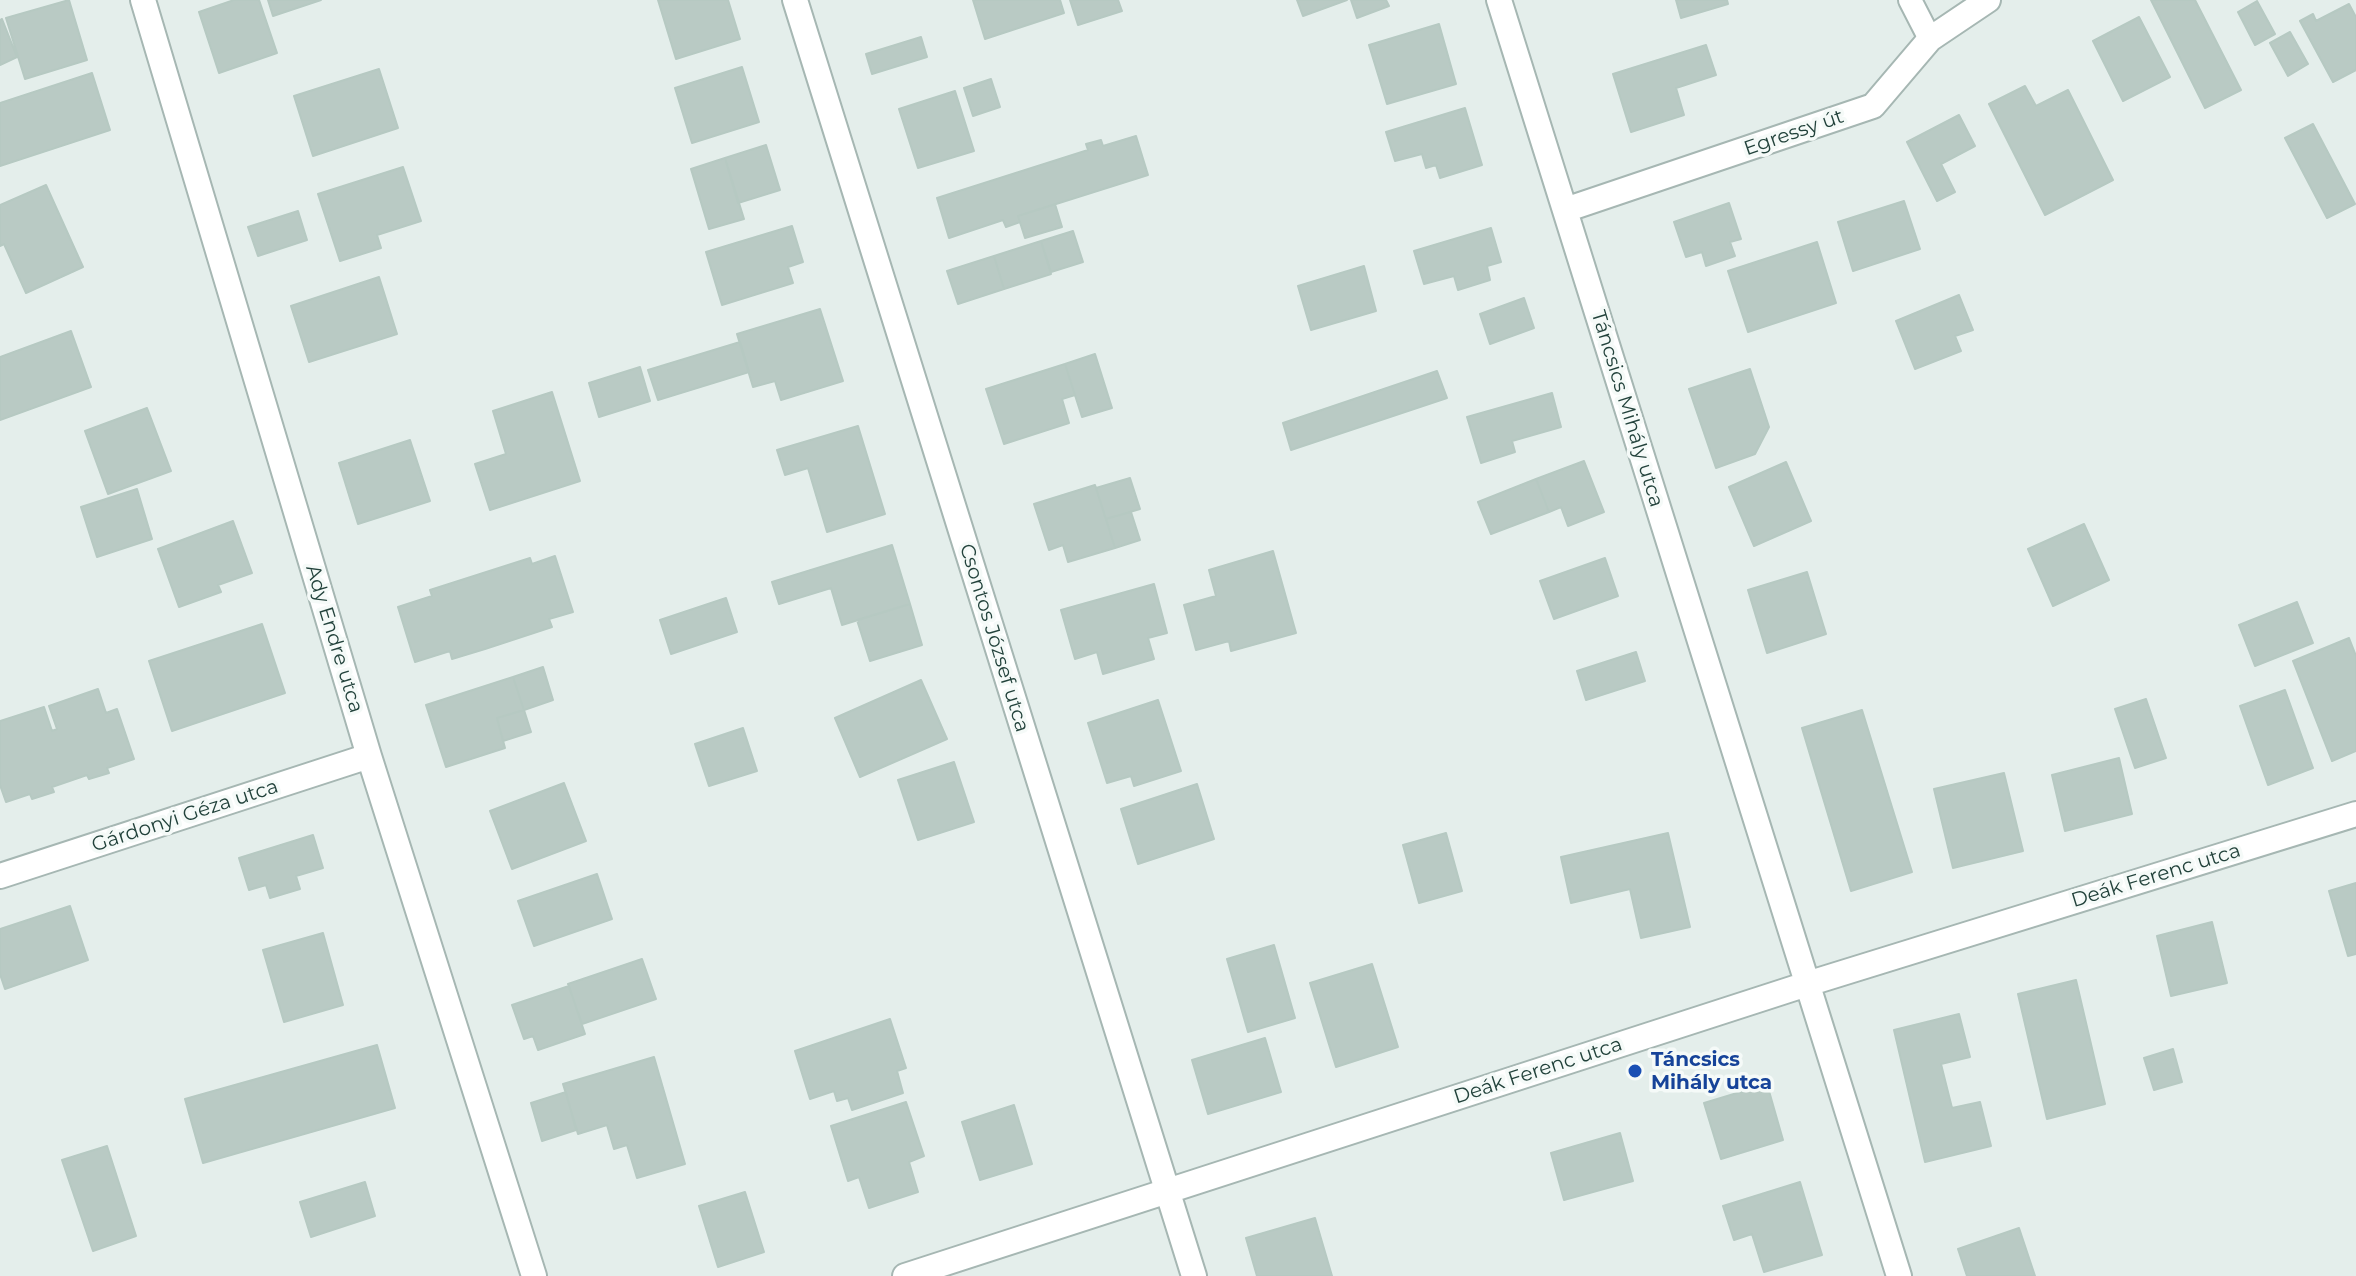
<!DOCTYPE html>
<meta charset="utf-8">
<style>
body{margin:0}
canvas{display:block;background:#e4eeeb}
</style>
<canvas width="2356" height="1276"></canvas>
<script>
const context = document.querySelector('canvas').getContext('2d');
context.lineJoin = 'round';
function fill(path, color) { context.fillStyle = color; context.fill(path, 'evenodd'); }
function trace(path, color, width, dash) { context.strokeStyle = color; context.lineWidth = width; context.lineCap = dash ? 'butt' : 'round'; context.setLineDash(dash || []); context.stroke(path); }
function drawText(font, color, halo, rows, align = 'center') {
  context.font = font + ' Montserrat,sans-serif'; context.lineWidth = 7; context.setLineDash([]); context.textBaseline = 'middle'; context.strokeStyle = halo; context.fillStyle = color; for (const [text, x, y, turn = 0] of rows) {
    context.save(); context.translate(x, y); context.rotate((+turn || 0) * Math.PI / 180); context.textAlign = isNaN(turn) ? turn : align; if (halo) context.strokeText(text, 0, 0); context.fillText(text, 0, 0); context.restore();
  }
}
const building = new Path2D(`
 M69,0L87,60L25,79L6,18Z
 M234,0H259L277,53L219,73L199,12Z
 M268,0H321L273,16Z
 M658,0H728L740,39L676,59Z
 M973,0H1060L1064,13L985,39Z
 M1070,0H1118L1122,11L1078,25Z
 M1297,0H1347L1303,16Z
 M1351,0H1386L1389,6L1357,18Z
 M1676,0H1727L1728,4L1681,18Z
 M2151,0H2195L2241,90L2205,108Z
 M2257,1L2275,34L2255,45L2238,12Z
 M2349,4L2356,17V70L2333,82L2300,21L2313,14L2316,21Z
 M2139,17L2170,77L2123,101L2093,41Z
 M2,19L17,57L0,65V20Z
 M1439,24L1456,84L1387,104L1369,45Z
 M2290,32L2308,64L2288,76L2270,43Z
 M921,37L927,57L872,74L866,54Z
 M1706,45L1716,75L1676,88L1684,115L1631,132L1613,74Z
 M742,67L759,122L692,143L675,88Z
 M379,69L398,128L313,156L294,96Z
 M92,73L110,130L0,166V103Z
 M991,79L1000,107L973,116L964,88Z
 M2025,86L2036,106L2068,90L2113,180L2045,215L1989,104Z
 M955,91L974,151L918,168L899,109Z
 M1465,108L1482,165L1440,178L1436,165L1426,168L1422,154L1395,161L1386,132Z
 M1959,115L1975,146L1941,164L1955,192L1937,201L1907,142Z
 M2313,124L2355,204L2327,218L2285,138Z
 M1136,136L1148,175L1018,216L1020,222L1006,227L1003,220L949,238L937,198L1088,150L1086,144L1101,140L1103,146Z
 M766,145L780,190L738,203L725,158Z
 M725,158L744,219L709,229L691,169Z
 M403,167L421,221L377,235L381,248L340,261L318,194Z
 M46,185L83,267L26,293L4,244L0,246V205Z
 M1904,201L1920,249L1853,271L1838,222Z
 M1729,203L1741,239L1730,242L1735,256L1706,266L1702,252L1686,257L1674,222Z
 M1055,204L1062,227L1025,238L1018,216Z
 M298,211L307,240L258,256L248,227Z
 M792,226L803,262L788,267L793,283L722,305L706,252Z
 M1491,228L1501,262L1487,266L1490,280L1458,290L1454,276L1424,284L1414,251Z
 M1073,231L1083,262L1051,272L1041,241Z
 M1041,241L1051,274L1004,289L994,256Z
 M1817,242L1836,303L1748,332L1728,271Z
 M994,256L1004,289L958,304L947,271Z
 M1364,266L1376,311L1311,330L1298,286Z
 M379,277L397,334L309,362L291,306Z
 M1959,295L1973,330L1955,336L1961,351L1915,369L1896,321Z
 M1524,298L1534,328L1490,344L1480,314Z
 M820,309L843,381L781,400L775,381L753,387L737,334Z
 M71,331L91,387L0,420V357Z
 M740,342L749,372L658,400L648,370Z
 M1095,354L1112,408L1082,417L1065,364Z
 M1065,364L1075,395L1062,399L1069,423L1004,444L986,389Z
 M640,367L650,401L599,417L589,383Z
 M1750,369L1769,427L1755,454L1716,468L1689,389Z
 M1437,371L1447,398L1291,450L1283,423Z
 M552,392L580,481L490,510L475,464L506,454L493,411Z
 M1552,393L1561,427L1512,441L1515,452L1481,463L1467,417Z
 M147,408L171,471L108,494L85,431Z
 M858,426L885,514L827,532L808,468L785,475L777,450Z
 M410,440L430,501L358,524L339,463Z
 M1584,461L1604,512L1568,526L1561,507L1549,512L1536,479Z
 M1786,462L1811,521L1754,546L1729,487Z
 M1130,478L1140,509L1106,519L1096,488Z
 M1536,479L1549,512L1491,534L1478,502Z
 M1095,485L1115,548L1068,562L1063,545L1049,550L1034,504Z
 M137,489L152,539L97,557L81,507Z
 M1131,512L1140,540L1115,548L1106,519Z
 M233,521L252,573L218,585L221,592L179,607L158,549Z
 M2084,524L2109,580L2053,606L2028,549Z
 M892,545L910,604L842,625L831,588L779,604L772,582Z
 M1273,551L1296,633L1231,651L1229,641L1196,650L1184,605L1216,596L1209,570Z
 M555,556L573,612L549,619L552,627L485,649L452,659L450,651L415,662L398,607L432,596L430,590L530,558L532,564Z
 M1605,558L1618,596L1554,619L1540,581Z
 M1807,572L1826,634L1767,653L1748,590Z
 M1154,584L1167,633L1148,638L1154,659L1103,674L1097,652L1075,659L1061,610Z
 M726,598L737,632L671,654L660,620Z
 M2297,602L2313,643L2255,666L2239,625Z
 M910,604L922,645L870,661L857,620Z
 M262,624L285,693L172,731L149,661Z
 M2349,638L2356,656V751L2332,761L2293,661Z
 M1636,652L1645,681L1586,700L1577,671Z
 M543,667L553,700L524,710L513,677Z
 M513,677L524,710L497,718L505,748L446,767L426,705Z
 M921,680L947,739L860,777L835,718Z
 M98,689L106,713L117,709L134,759L107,768L109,773L89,779L87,775L52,787L54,792L32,799L30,794L6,802L0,785V721L44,707L52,731L57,729L49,706Z
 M2285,690L2313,768L2268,785L2240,706Z
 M2146,699L2166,758L2135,768L2115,709Z
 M1158,700L1181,771L1134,786L1131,776L1107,783L1088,723Z
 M524,710L531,732L503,741L497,718Z
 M1862,710L1912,872L1851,891L1802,728Z
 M743,728L757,771L709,786L695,744Z
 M2119,758L2132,814L2065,831L2052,775Z
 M954,762L974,822L918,840L898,780Z
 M2004,773L2023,851L1953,868L1934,789Z
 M564,783L586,841L512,869L490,811Z
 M1197,784L1214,839L1138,864L1121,809Z
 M1446,833L1462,891L1419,903L1403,845Z
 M1668,833L1690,927L1641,938L1630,889L1571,903L1561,857Z
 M313,835L323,868L296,876L300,889L270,898L266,885L249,890L239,858Z
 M597,874L612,919L534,946L518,901Z
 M2356,883V954L2348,956L2329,891Z
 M70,906L88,960L5,989L0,974V929Z
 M2212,922L2227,983L2171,996L2157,936Z
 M323,933L343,1005L284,1022L263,950Z
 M1274,945L1295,1018L1248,1032L1227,959Z
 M642,959L656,999L582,1024L568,984Z
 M1372,964L1398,1047L1336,1067L1310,983Z
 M2076,980L2105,1104L2047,1119L2018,994Z
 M569,986L585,1034L538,1050L533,1036L524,1039L512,1005Z
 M1959,1014L1970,1057L1941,1064L1952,1108L1980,1102L1991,1146L1925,1162L1894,1030Z
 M890,1019L906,1068L897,1071L903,1093L852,1110L848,1098L837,1101L834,1091L810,1099L795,1051Z
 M1265,1038L1281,1092L1208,1114L1192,1060Z
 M377,1045L395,1108L203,1163L185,1099Z
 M2173,1049L2182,1082L2154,1090L2144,1058Z
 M654,1057L685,1164L637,1178L627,1145L614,1149L607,1125L578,1134L563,1084Z
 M1767,1084L1783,1140L1721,1159L1704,1103Z
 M566,1092L576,1130L542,1141L531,1103Z
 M906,1102L924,1156L909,1162L918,1192L869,1208L859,1177L848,1181L831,1126Z
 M1014,1105L1032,1164L980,1180L962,1122Z
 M1620,1133L1633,1181L1564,1200L1551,1153Z
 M107,1146L136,1236L93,1251L62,1160Z
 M365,1182L375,1216L311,1237L300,1202Z
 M1800,1182L1822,1255L1764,1272L1752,1234L1734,1240L1723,1206Z
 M745,1192L764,1252L718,1267L699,1206Z
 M1315,1218L1332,1276H1257L1246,1238Z
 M2019,1228L2035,1276H1967L1958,1249Z`);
fill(building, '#b9cac4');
trace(building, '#b6c9c2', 2);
const service = new Path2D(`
 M1910,0L1930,39`);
const minor = new Path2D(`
 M143,0L369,756L534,1276
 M795,0L1194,1276
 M1499,0L1899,1276
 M1565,210L1873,106L1930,39L1988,0
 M0,876L369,756
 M905,1276L1807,984L2356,814`);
trace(service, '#a6b7b3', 26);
trace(minor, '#a6b7b3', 28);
trace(service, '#fff', 22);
trace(minor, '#fff', 24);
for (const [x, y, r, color] of [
 [1635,1071,8,"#1a4fb4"]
]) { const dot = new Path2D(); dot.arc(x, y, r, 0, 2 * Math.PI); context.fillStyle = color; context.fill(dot); trace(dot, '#f5faf8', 3); }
drawText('20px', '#22423b', '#f5faf8', [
 ["Egressy út",1794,133,-19],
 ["Táncsics Mihály utca",1627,409,73],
 ["Csontos József utca",994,638,73],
 ["Ady Endre utca",334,639,73],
 ["Gárdonyi Géza utca",185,816,-18],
 ["Deák Ferenc utca",2156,876,-17],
 ["Deák Ferenc utca",1538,1071,-18]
]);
drawText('bold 20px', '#164399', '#f5faf8', [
 ["Táncsics",1651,1060],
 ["Mihály utca",1651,1083]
], 'left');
</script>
